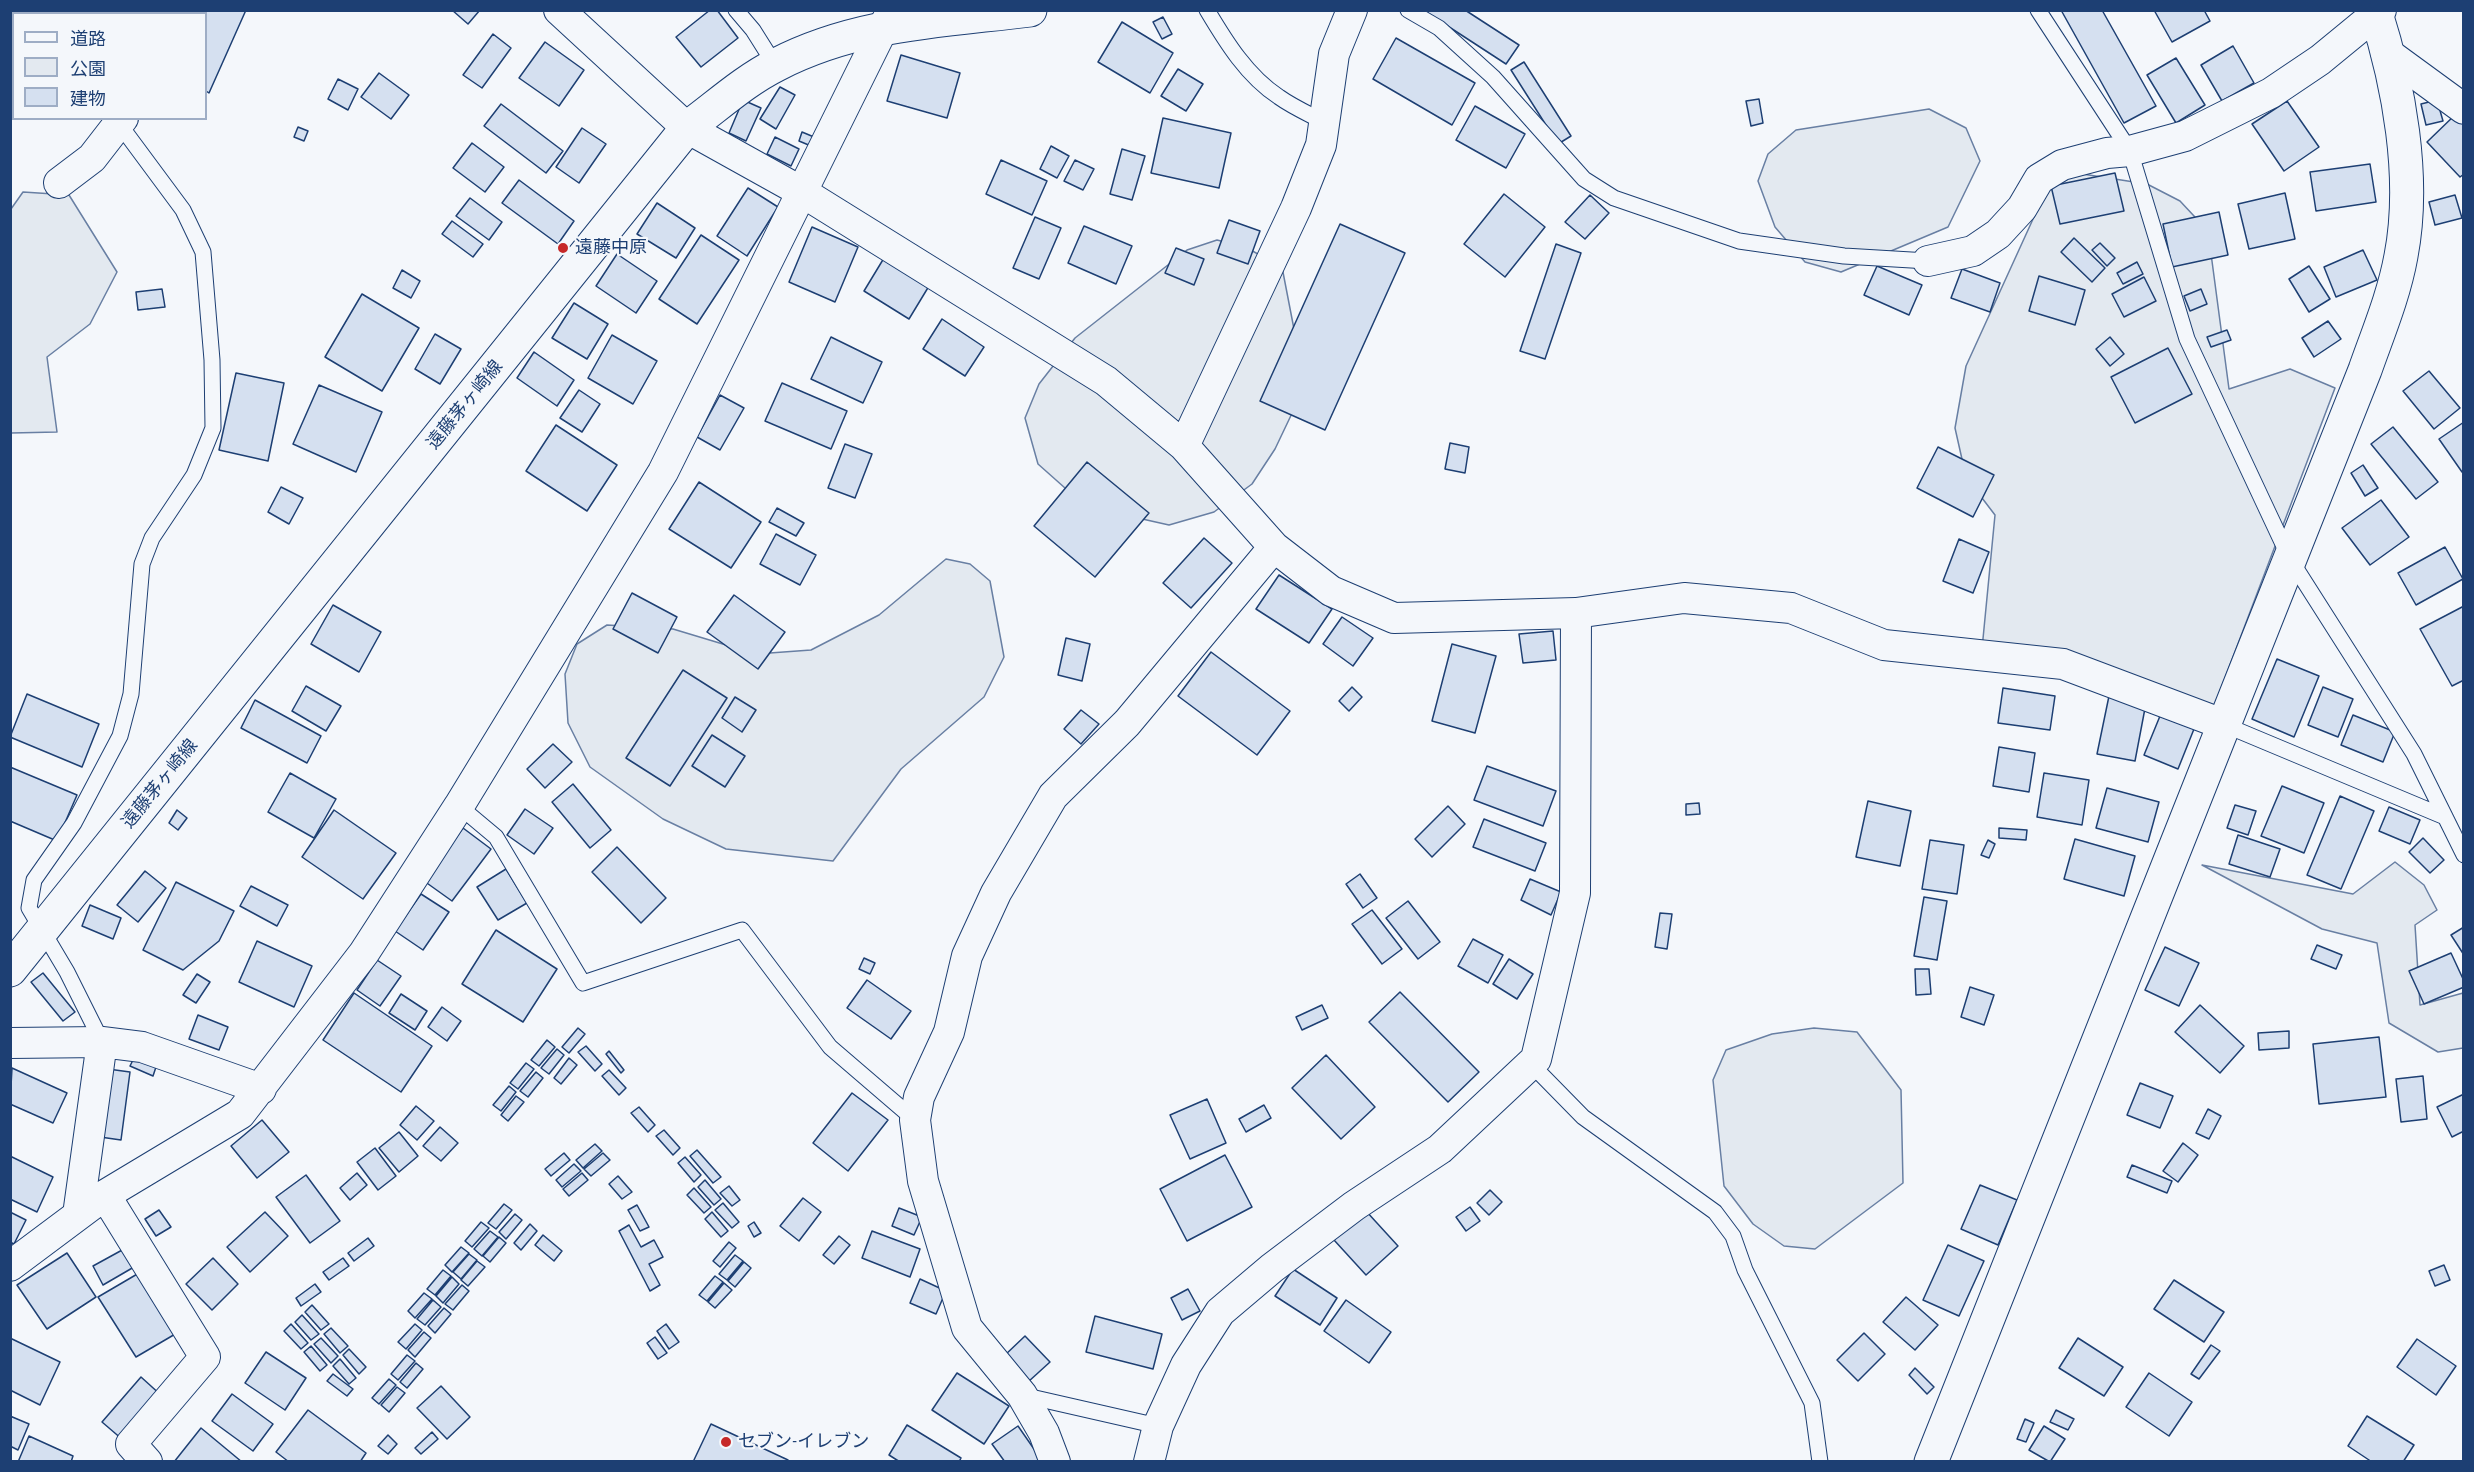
<!DOCTYPE html>
<meta charset="utf-8">
<style>
body{margin:0}
#map{position:relative;width:2474px;height:1472px;overflow:hidden;background:#f4f7fb;font-family:"PT Sans Narrow","Noto Sans JP",sans-serif}
canvas{display:block}
.frame{position:absolute;inset:0;border:12px solid #1d3f73;pointer-events:none}
.legend{position:absolute;left:12px;top:12px;width:195px;height:108px;box-sizing:border-box;background:#f4f7fb;border:2px solid #9eadc5;margin:0;padding:8px 10px;list-style:none;font-size:18px;color:#1d3f73}
.legend li{display:flex;align-items:center;gap:12px;height:30px}
.legend b{width:30px;border:2px solid #9eadc5}
</style>
<div id="map">
<canvas width="2474" height="1472"></canvas>
<div class="frame"></div>
<ul class="legend">
<li><b style="height:8px;background:#f4f7fb"></b>道路</li>
<li><b style="height:16px;background:#e3e9f0"></b>公園</li>
<li><b style="height:16px;background:#d5e0f0"></b>建物</li>
</ul>
</div>
<script>
const context = document.querySelector('canvas').getContext('2d');
context.lineJoin = 'round';
function fill(path, color) { context.fillStyle = color; context.fill(path, 'evenodd'); }
function trace(path, color, width, dash) { context.strokeStyle = color; context.lineWidth = width; context.lineCap = dash ? 'butt' : 'round'; context.setLineDash(dash || []); context.stroke(path); }
function drawText(font, color, halo, rows, align = 'center') {
  context.font = font + ' "PT Sans Narrow","Noto Sans JP",sans-serif'; context.lineWidth = 4.5; context.setLineDash([]); context.textBaseline = 'middle'; context.strokeStyle = halo; context.fillStyle = color; for (const [text, x, y, turn = 0] of rows) {
    context.save(); context.translate(x, y); context.rotate((+turn || 0) * Math.PI / 180); context.textAlign = isNaN(turn) ? turn : align; if (halo) context.strokeText(text, 0, 0); context.fillText(text, 0, 0); context.restore();
  }
}
const green = new Path2D(`
 M1929,109L1966,128L1980,161L1948,227L1841,272L1805,262L1775,227L1758,181L1768,154L1796,130Z
 M2076,173L2147,184L2180,201L2208,231L2229,389L2290,369L2335,388L2214,707L1982,649L1995,515L1966,477L1955,428L1966,366L2049,184Z
 M23,192L69,195L117,272L90,324L47,357L57,432L11,433V209Z
 M1217,240L1245,247L1282,267L1305,386L1275,449L1252,484L1214,512L1169,525L1120,514L1074,496L1038,464L1025,418L1039,384L1075,338L1187,250Z
 M946,559L970,564L990,581L1004,657L984,697L901,769L833,861L726,849L663,819L590,767L568,723L565,674L577,644L607,625L673,629L756,654L811,650L879,615Z
 M2395,862L2424,885L2437,910L2415,925L2420,1005L2463,993V1048L2438,1052L2389,1023L2377,943L2322,929L2202,865L2353,894Z
 M1814,1028L1857,1032L1901,1090L1903,1183L1815,1249L1784,1246L1753,1224L1724,1186L1713,1080L1726,1050L1772,1034Z`);
fill(green, '#e3e9f0');
trace(green, '#687fa3', 1.5);
const building = new Path2D(`
 M190,10H246L209,93L206,91V14H189Z
 M452,10H480L468,24Z
 M710,10H717L738,38L701,67L676,37Z
 M1423,10H1465L1519,45L1506,64Z
 M2061,10H2102L2156,106L2124,123Z
 M2154,10H2204L2210,21L2172,42Z
 M1163,17L1172,34L1162,39L1153,22Z
 M1122,22L1173,53L1150,93L1098,62Z
 M493,34L511,48L482,88L463,75Z
 M1396,38L1475,83L1452,125L1373,79Z
 M545,42L584,70L559,106L519,78Z
 M2233,46L2254,83L2222,101L2201,65Z
 M901,55L960,73L947,118L887,101Z
 M2176,58L2205,105L2176,123L2147,75Z
 M1524,62L1571,136L1558,144L1511,70Z
 M1178,69L1203,84L1186,111L1161,96Z
 M379,73L409,95L391,119L361,97Z
 M338,79L358,89L348,110L328,99Z
 M780,87L795,95L776,129L760,119Z
 M1759,99L1763,123L1751,126L1746,101Z
 M743,100L761,108L746,141L729,133Z
 M2437,100L2443,121L2426,125L2421,104Z
 M2287,101L2319,147L2284,171L2252,124Z
 M501,104L563,151L546,173L484,126Z
 M1475,106L1525,134L1506,168L1456,140Z
 M2458,112L2464,118V174L2460,177L2427,142Z
 M1163,118L1231,133L1219,188L1151,173Z
 M298,127L308,131L304,141L294,137Z
 M582,128L606,144L579,183L556,167Z
 M802,132L814,137L811,146L799,141Z
 M775,137L799,149L791,166L767,154Z
 M472,143L504,167L485,192L453,168Z
 M1051,146L1069,156L1057,178L1040,169Z
 M1122,149L1145,156L1132,200L1110,194Z
 M1001,160L1047,181L1032,215L986,194Z
 M1075,160L1094,169L1083,190L1064,181Z
 M2370,164L2376,202L2316,211L2310,172Z
 M2115,173L2124,211L2060,224L2051,186Z
 M519,180L574,221L558,244L502,203Z
 M748,188L778,207L747,256L717,236Z
 M2285,193L2295,239L2249,249L2238,204Z
 M1504,194L1545,227L1505,277L1464,244Z
 M1590,195L1609,213L1585,239L1565,222Z
 M2455,195L2462,218L2435,225L2429,202Z
 M470,198L502,222L489,240L456,216Z
 M657,203L695,228L676,258L637,234Z
 M2219,212L2228,255L2172,267L2163,224Z
 M1035,217L1061,228L1039,279L1013,268Z
 M1229,220L1260,231L1248,264L1217,253Z
 M452,221L483,244L473,257L442,234Z
 M1340,224L1405,253L1325,430L1260,401Z
 M1084,226L1132,246L1116,284L1068,263Z
 M812,227L858,247L835,302L789,282Z
 M701,235L739,260L697,324L659,299Z
 M2074,238L2105,268L2092,282L2061,252Z
 M2100,243L2115,258L2107,266L2092,250Z
 M1556,244L1581,253L1545,359L1520,351Z
 M1176,248L1204,259L1194,285L1165,273Z
 M2363,250L2377,280L2336,297L2324,267Z
 M617,254L657,281L636,313L596,286Z
 M884,258L929,286L909,319L864,291Z
 M2137,262L2143,274L2123,284L2117,273Z
 M1877,266L1922,285L1909,315L1864,295Z
 M2309,266L2330,299L2309,312L2289,279Z
 M1962,269L2000,283L1990,312L1951,298Z
 M402,270L420,281L411,298L393,288Z
 M2039,276L2085,290L2075,325L2029,311Z
 M2144,277L2156,301L2124,317L2112,294Z
 M162,289L165,307L138,310L136,292Z
 M2201,289L2207,304L2190,311L2184,296Z
 M362,294L419,328L382,391L325,357Z
 M574,303L608,324L587,359L552,338Z
 M942,319L984,347L965,376L923,349Z
 M2328,321L2341,339L2314,357L2302,338Z
 M2227,330L2231,340L2211,347L2207,337Z
 M435,334L461,349L440,384L415,369Z
 M612,335L657,361L633,404L588,378Z
 M831,337L882,362L863,403L811,379Z
 M2110,337L2124,354L2110,366L2096,349Z
 M2168,348L2192,394L2135,423L2111,377Z
 M534,352L574,380L557,406L517,378Z
 M2429,371L2460,408L2434,429L2403,391Z
 M236,373L284,383L268,461L219,450Z
 M782,383L847,411L831,449L765,421Z
 M319,385L382,412L356,472L293,444Z
 M579,390L600,404L582,432L560,418Z
 M720,395L744,408L720,450L697,437Z
 M2464,422V471L2462,472L2439,439Z
 M556,425L617,465L587,511L526,471Z
 M2393,427L2438,482L2416,499L2371,444Z
 M1450,443L1469,447L1465,473L1445,469Z
 M845,444L872,454L855,498L828,488Z
 M1938,447L1994,475L1973,517L1917,488Z
 M1087,462L1149,513L1095,577L1034,526Z
 M2363,465L2378,488L2365,496L2351,473Z
 M699,482L761,522L731,568L669,529Z
 M281,487L303,498L289,524L268,512Z
 M2381,500L2409,537L2370,565L2342,528Z
 M777,508L804,523L796,536L769,522Z
 M776,534L816,555L800,585L760,564Z
 M1204,538L1232,563L1191,608L1163,583Z
 M1959,539L1989,552L1973,593L1943,581Z
 M2445,547L2463,579L2416,605L2398,573Z
 M1279,575L1332,609L1309,643L1256,609Z
 M632,593L677,617L658,653L613,629Z
 M734,595L785,632L758,669L707,632Z
 M333,605L381,632L359,672L311,644Z
 M2464,606V680L2452,686L2420,629Z
 M1342,617L1373,638L1353,666L1323,644Z
 M1553,631L1556,660L1523,663L1519,634Z
 M1066,638L1090,644L1082,681L1058,675Z
 M1452,644L1496,656L1475,733L1432,721Z
 M1211,652L1290,711L1257,755L1178,696Z
 M2277,659L2319,676L2294,737L2252,719Z
 M683,670L727,698L670,786L626,758Z
 M306,686L341,706L326,731L292,711Z
 M1352,687L1362,697L1349,711L1339,701Z
 M2323,687L2353,699L2338,737L2308,725Z
 M2003,688L2055,696L2050,730L1998,723Z
 M27,694L99,724L82,767L10,737Z
 M2109,696L2146,703L2135,761L2097,754Z
 M735,697L756,710L742,732L722,718Z
 M255,700L321,736L307,763L241,728Z
 M1081,710L1099,724L1081,744L1064,729Z
 M2353,715L2395,732L2383,762L2341,745Z
 M2160,716L2194,729L2178,769L2144,755Z
 M712,735L745,756L725,787L692,766Z
 M553,744L572,762L545,788L527,769Z
 M1999,747L2035,753L2029,792L1993,786Z
 M1487,766L1556,791L1543,826L1474,800Z
 M10,767L77,795L57,841L10,821Z
 M290,773L336,799L314,838L268,812Z
 M2044,773L2089,780L2082,825L2037,817Z
 M573,784L611,830L590,848L552,802Z
 M2282,786L2324,803L2304,853L2261,836Z
 M2107,788L2159,802L2148,842L2096,828Z
 M2340,796L2374,811L2341,889L2307,875Z
 M1868,801L1911,811L1900,866L1856,857Z
 M1699,803L1700,814L1686,815V804Z
 M2235,805L2256,811L2248,835L2227,828Z
 M1448,806L1465,824L1432,857L1415,839Z
 M2389,807L2420,820L2410,844L2379,831Z
 M525,809L553,828L534,854L507,835Z
 M177,810L187,818L178,830L169,823Z
 M334,810L396,853L363,899L302,857Z
 M1484,819L1546,843L1535,871L1473,847Z
 M463,828L491,849L452,901L424,881Z
 M1999,828L2027,830L2026,840L1999,838Z
 M2238,835L2280,849L2270,877L2229,864Z
 M2423,838L2444,860L2430,873L2409,852Z
 M2075,839L2135,856L2124,896L2064,879Z
 M1930,840L1964,845L1957,894L1922,889Z
 M1988,840L1995,844L1989,858L1981,855Z
 M617,847L666,898L641,923L592,872Z
 M506,869L527,903L498,920L477,887Z
 M145,871L166,888L138,922L117,905Z
 M1360,874L1377,898L1363,908L1346,884Z
 M1530,879L1561,892L1551,915L1521,900Z
 M176,882L234,911L219,941L183,970L143,950Z
 M251,886L288,905L277,926L240,906Z
 M421,894L449,912L423,950L395,931Z
 M1924,897L1947,901L1937,960L1914,956Z
 M1408,901L1440,942L1418,959L1386,918Z
 M90,905L121,918L113,939L82,926Z
 M1372,910L1402,949L1382,964L1352,924Z
 M1660,913L1672,914L1667,949L1655,947Z
 M2464,927V955L2451,935Z
 M496,930L557,969L523,1022L462,984Z
 M1473,939L1503,955L1488,983L1458,966Z
 M257,941L312,966L294,1007L239,982Z
 M2317,945L2342,955L2336,969L2311,959Z
 M2165,947L2199,963L2179,1006L2145,990Z
 M2451,953L2464,981V987L2424,1004L2409,971Z
 M864,958L875,963L870,974L859,969Z
 M1509,959L1533,974L1517,999L1493,984Z
 M377,960L401,976L380,1006L357,990Z
 M1915,969H1929L1931,994L1916,995Z
 M43,973L75,1012L63,1021L31,982Z
 M197,974L210,982L196,1003L183,995Z
 M867,980L911,1011L891,1039L847,1008Z
 M1970,987L1994,995L1984,1025L1961,1017Z
 M1400,992L1479,1072L1448,1102L1369,1022Z
 M354,993L432,1046L401,1092L323,1040Z
 M401,994L427,1011L415,1030L389,1013Z
 M1322,1005L1328,1018L1302,1030L1296,1017Z
 M2200,1005L2244,1046L2220,1073L2175,1032Z
 M442,1007L461,1021L447,1041L428,1027Z
 M198,1015L228,1027L219,1050L189,1039Z
 M578,1028L585,1034L569,1053L562,1047Z
 M2289,1031V1048L2259,1050L2258,1033Z
 M2379,1037L2386,1097L2319,1104L2313,1044Z
 M547,1040L555,1047L539,1066L531,1060Z
 M586,1046L602,1064L595,1071L578,1052Z
 M557,1049L564,1055L549,1074L541,1068Z
 M609,1051L624,1070L621,1073L606,1054Z
 M1326,1055L1375,1107L1341,1139L1292,1088Z
 M134,1058L156,1067L153,1076L130,1066Z
 M569,1058L577,1065L561,1084L554,1078Z
 M526,1063L534,1069L518,1089L510,1083Z
 M12,1068L67,1093L53,1123L10,1104Z
 M108,1069L130,1072L121,1140L100,1137Z
 M609,1070L626,1088L619,1095L602,1076Z
 M536,1072L543,1078L528,1097L520,1091Z
 M2423,1076L2427,1119L2401,1122L2396,1079Z
 M2140,1083L2173,1096L2160,1128L2127,1115Z
 M509,1086L516,1092L501,1111L493,1105Z
 M852,1093L888,1120L848,1171L813,1143Z
 M2464,1094V1131L2452,1137L2437,1107Z
 M516,1096L524,1102L508,1121L501,1115Z
 M1207,1099L1226,1143L1190,1159L1170,1115Z
 M1264,1105L1271,1118L1246,1132L1239,1119Z
 M416,1106L434,1121L417,1140L400,1125Z
 M639,1107L655,1125L648,1132L631,1113Z
 M2208,1109L2221,1116L2209,1139L2196,1133Z
 M262,1120L289,1152L257,1178L231,1146Z
 M440,1127L458,1143L441,1161L423,1146Z
 M664,1130L680,1148L673,1155L656,1136Z
 M399,1132L418,1156L399,1172L379,1148Z
 M2183,1143L2198,1155L2178,1182L2163,1171Z
 M595,1144L602,1151L583,1168L576,1160Z
 M375,1148L396,1176L378,1190L357,1162Z
 M697,1150L721,1177L713,1183L690,1156Z
 M564,1153L570,1160L551,1176L545,1169Z
 M603,1153L610,1160L591,1176L584,1169Z
 M1225,1155L1252,1207L1187,1241L1160,1189Z
 M10,1156L53,1177L37,1212L10,1199Z
 M685,1157L701,1175L694,1182L678,1163Z
 M574,1164L581,1171L562,1187L556,1180Z
 M2132,1165L2172,1181L2167,1193L2127,1177Z
 M357,1173L367,1185L350,1200L340,1188Z
 M582,1173L588,1180L569,1196L563,1189Z
 M306,1175L340,1221L310,1243L276,1197Z
 M618,1176L632,1192L622,1199L609,1184Z
 M705,1180L721,1199L714,1205L698,1187Z
 M1980,1185L2017,1200L1998,1245L1961,1229Z
 M729,1186L740,1200L732,1206L720,1193Z
 M694,1188L711,1207L704,1213L687,1195Z
 M1490,1190L1502,1202L1489,1215L1477,1203Z
 M803,1198L821,1212L799,1241L780,1226Z
 M723,1203L739,1222L732,1228L715,1210Z
 M504,1204L512,1210L496,1229L488,1223Z
 M637,1205L649,1227L640,1231L628,1210Z
 M1470,1207L1480,1221L1466,1231L1456,1217Z
 M899,1208L922,1217L914,1235L892,1226Z
 M159,1210L171,1227L156,1236L145,1219Z
 M1366,1211L1398,1246L1366,1275L1334,1240Z
 M10,1212L26,1220L14,1244L10,1242Z
 M265,1212L288,1236L250,1272L227,1247Z
 M712,1212L728,1231L721,1237L705,1219Z
 M515,1214L522,1220L506,1239L499,1232Z
 M481,1222L489,1228L472,1247L465,1241Z
 M754,1222L761,1233L754,1237L748,1226Z
 M530,1224L537,1231L521,1250L514,1243Z
 M629,1225L641,1247L654,1240L663,1257L649,1264L660,1285L650,1291L619,1231Z
 M490,1231L498,1237L482,1256L474,1249Z
 M872,1231L920,1249L910,1277L862,1258Z
 M543,1235L562,1251L554,1261L535,1245Z
 M839,1236L850,1245L834,1264L823,1255Z
 M499,1237L506,1243L490,1262L483,1256Z
 M368,1238L374,1246L354,1261L348,1253Z
 M729,1242L736,1248L720,1267L713,1261Z
 M1948,1245L1984,1261L1959,1316L1923,1300Z
 M461,1247L469,1253L452,1272L445,1265Z
 M124,1249L134,1267L103,1285L93,1266Z
 M67,1253L96,1297L47,1329L17,1285Z
 M469,1254L477,1260L461,1279L453,1272Z
 M735,1255L743,1261L727,1280L719,1274Z
 M213,1258L238,1284L212,1310L186,1284Z
 M343,1258L349,1266L329,1280L323,1272Z
 M477,1261L485,1267L468,1286L461,1280Z
 M744,1262L751,1268L735,1287L728,1281Z
 M2444,1265L2450,1280L2435,1286L2429,1271Z
 M1293,1269L1337,1298L1320,1325L1275,1296Z
 M443,1270L451,1276L435,1295L427,1289Z
 M139,1273L177,1333L136,1357L98,1297Z
 M715,1276L723,1282L707,1301L699,1295Z
 M452,1277L459,1284L443,1303L436,1296Z
 M920,1279L946,1291L936,1314L910,1303Z
 M2174,1280L2224,1312L2204,1342L2154,1309Z
 M724,1283L732,1290L715,1308L708,1302Z
 M315,1284L321,1292L301,1306L296,1298Z
 M462,1285L469,1291L453,1310L445,1304Z
 M1188,1289L1200,1311L1182,1320L1171,1298Z
 M424,1293L432,1299L415,1318L408,1311Z
 M1906,1297L1938,1325L1915,1350L1883,1322Z
 M433,1300L441,1307L425,1325L417,1319Z
 M1346,1300L1391,1332L1369,1363L1324,1331Z
 M312,1305L329,1324L321,1330L305,1312Z
 M444,1308L451,1314L435,1333L428,1326Z
 M302,1315L319,1334L311,1340L295,1322Z
 M1095,1316L1162,1334L1153,1369L1086,1352Z
 M291,1324L308,1343L301,1349L284,1331Z
 M415,1324L422,1330L406,1349L398,1342Z
 M666,1324L679,1342L669,1349L657,1331Z
 M331,1328L348,1346L340,1353L324,1334Z
 M424,1332L431,1338L415,1357L408,1350Z
 M1864,1333L1885,1354L1858,1381L1837,1360Z
 M1025,1336L1050,1362L1028,1382L1004,1356Z
 M655,1337L667,1353L658,1359L647,1343Z
 M10,1338L60,1362L40,1405L10,1390Z
 M321,1338L338,1356L331,1363L314,1344Z
 M2078,1338L2123,1367L2104,1396L2059,1368Z
 M2417,1339L2456,1366L2436,1395L2397,1367Z
 M2211,1345L2220,1351L2199,1379L2191,1374Z
 M311,1346L327,1365L320,1371L304,1352Z
 M349,1349L366,1367L359,1374L343,1355Z
 M266,1352L306,1378L285,1410L245,1383Z
 M407,1355L415,1361L398,1380L391,1374Z
 M340,1359L356,1378L349,1384L333,1366Z
 M416,1363L423,1369L407,1388L400,1382Z
 M1915,1368L1934,1387L1927,1394L1909,1375Z
 M957,1373L1009,1406L984,1444L932,1410Z
 M2149,1373L2192,1402L2169,1436L2126,1407Z
 M333,1374L353,1389L347,1396L327,1381Z
 M141,1377L162,1396L123,1440L102,1422Z
 M389,1379L396,1385L379,1404L372,1398Z
 M441,1386L470,1417L447,1439L417,1408Z
 M397,1387L405,1393L389,1412L381,1405Z
 M232,1394L273,1424L253,1451L212,1421Z
 M308,1410L366,1453L360,1462H289L276,1452Z
 M2056,1410L2074,1419L2068,1430L2050,1422Z
 M10,1416L29,1424L18,1450L10,1446Z
 M2367,1416L2414,1445L2403,1462H2372L2348,1446Z
 M2025,1419L2034,1423L2026,1442L2017,1439Z
 M711,1424L788,1460V1462H693Z
 M907,1425L961,1458L959,1462H900L889,1455Z
 M1018,1426L1043,1462H1005L992,1444Z
 M2044,1426L2065,1439L2050,1462L2029,1450Z
 M201,1428L242,1462H174Z
 M432,1432L438,1439L421,1454L415,1448Z
 M388,1435L397,1444L388,1454L378,1446Z
 M29,1436L73,1456L71,1462H18Z`);
fill(building, '#d5e0f0');
trace(building, '#1d3f73', 1.5);
const lane = new Path2D(`
 M736,10L753,30L775,65
 M1207,10C1226,42 1247,76 1279,97C1293,107 1309,114 1324,122
 M1408,10L1439,28L1493,77L1584,179L1614,198L1739,241L1844,256L1928,261
 M2038,10L2130,151L2187,339L2290,559L2414,754L2464,855
 M2225,725L2445,817
 M459,806L496,837L583,983L742,930L830,1047L915,1120
 M102,1042L67,972L29,908L34,880L74,823L120,736L131,694L142,564L152,538L194,475L213,428L212,360L203,252L183,210L120,125
 M1531,1064L1583,1117L1715,1212L1733,1236L1745,1270L1812,1403L1820,1462
 M1022,1395L1158,1426`);
const street = new Path2D(`
 M78,10L84,14
 M559,10L687,128L802,192L1106,381L1184,446L1274,547L1331,591L1394,618L1576,613L1684,598L1791,608L1884,645L2063,664L2225,725
 M165,14L166,10
 M2386,52L2464,109
 M59,183L92,158L123,118
 M1928,261L1973,251L1998,234L2022,208L2039,179L2062,165L2107,153L2130,151L2185,136L2271,93L2320,60L2381,10
 M1184,446L1296,208L1321,145L1334,54L1352,10
 M10,1043L102,1042L142,1047L261,1089
 M105,1195L205,1357L131,1444L147,1462
 M78,1215L102,1042
 M10,1266L105,1195L240,1114L364,953L459,806L663,472L892,10
 M1055,1462L1044,1433L1022,1395L967,1328L923,1181L915,1120L919,1097L949,1032L967,956L996,893L1053,796L1127,723L1274,547
 M1149,1462L1158,1426L1186,1365L1220,1312L1272,1268L1354,1206L1440,1149L1536,1059L1575,893L1576,613`);
const secondary = new Path2D(`
 M10,970L687,128C716,107 744,81 776,65C857,23 941,21 1030,10
 M1931,1462L2365,370C2378,333 2394,295 2401,256C2416,178 2399,85 2375,10`);
trace(lane, '#1d3f73', 17);
trace(street, '#1d3f73', 32);
trace(secondary, '#1d3f73', 35);
trace(lane, '#f4f7fb', 15);
trace(street, '#f4f7fb', 30);
trace(secondary, '#f4f7fb', 33);
for (const [x, y, r, color] of [
 [563,248,6,"#c62828"],
 [726,1442,6,"#c62828"]
]) { const dot = new Path2D(); dot.arc(x, y, r, 0, 2 * Math.PI); context.fillStyle = color; context.fill(dot); trace(dot, '#f4f7fb', 2); }
drawText('18px', '#1d3f73', '#f4f7fb', [
 ["遠藤中原",575,248],
 ["セブン-イレブン",738,1442]
], 'left');
drawText('18px', '#1d3f73', '#f4f7fb', [
 ["遠藤茅ヶ崎線",465,405,-51],
 ["遠藤茅ヶ崎線",160,784,-51]
]);
</script>
